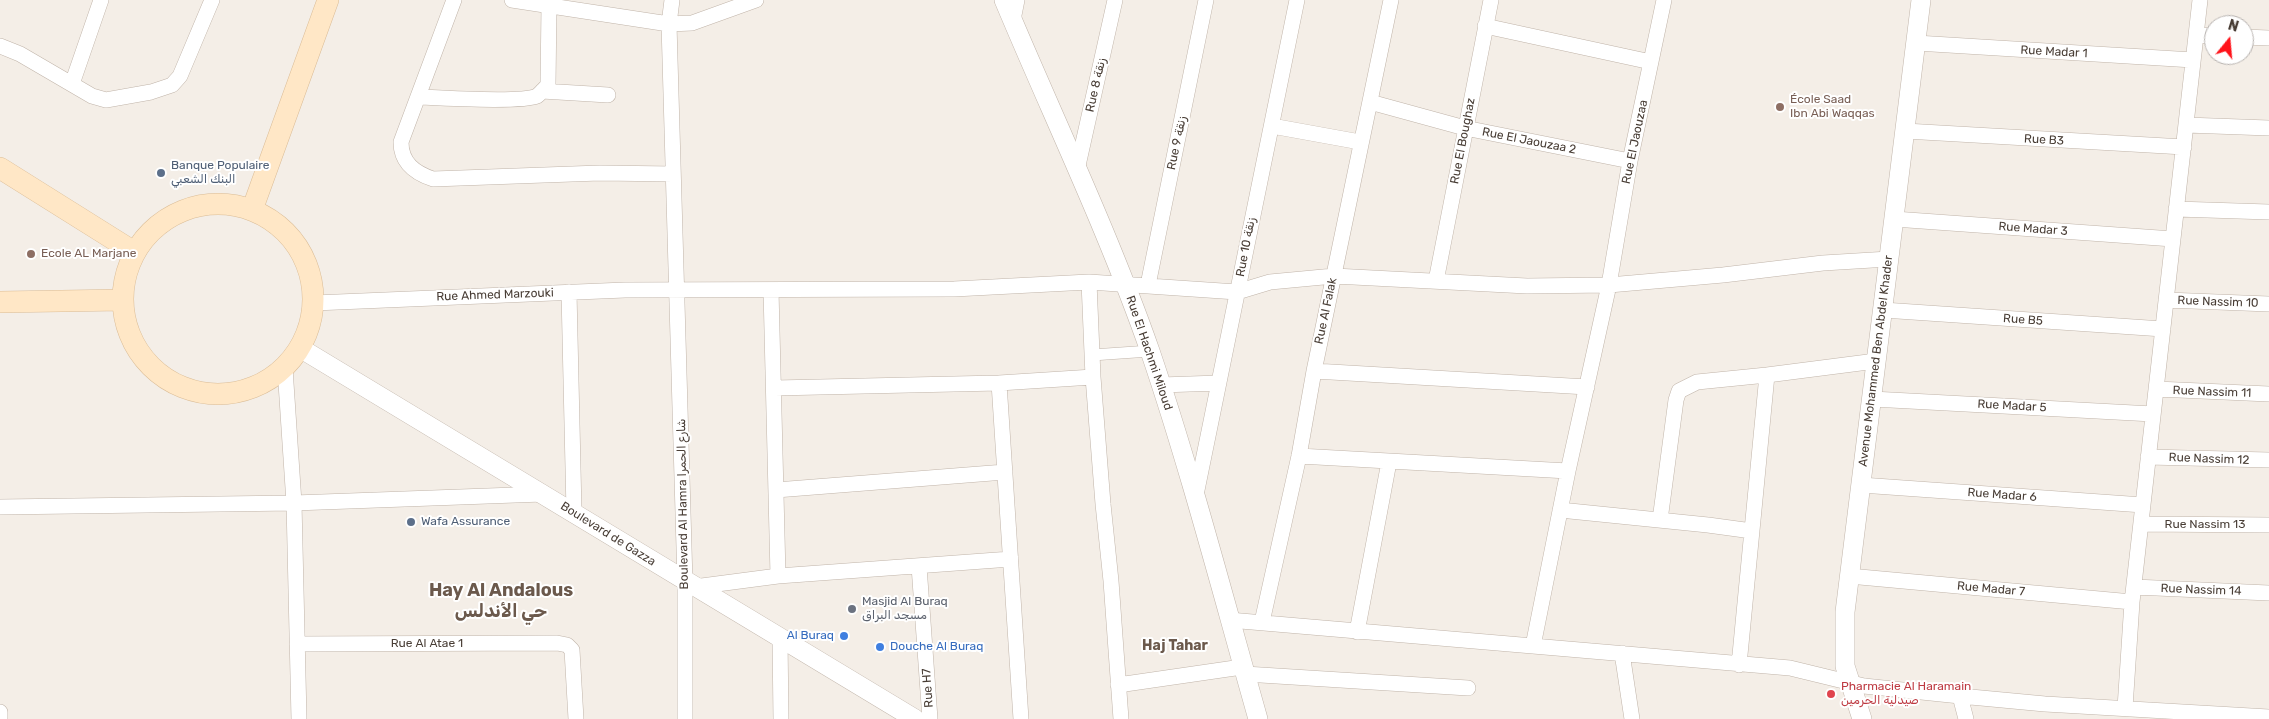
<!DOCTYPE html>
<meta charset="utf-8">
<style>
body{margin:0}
#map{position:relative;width:2269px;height:719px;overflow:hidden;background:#f4eee7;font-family:Rubik,sans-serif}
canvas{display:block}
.north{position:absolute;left:2204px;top:15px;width:50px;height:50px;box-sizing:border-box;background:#fff;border:1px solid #b6b1ae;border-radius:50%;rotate:17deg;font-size:14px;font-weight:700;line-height:20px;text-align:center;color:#483d35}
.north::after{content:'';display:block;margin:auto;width:18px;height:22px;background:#ff131a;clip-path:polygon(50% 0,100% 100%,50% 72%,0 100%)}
</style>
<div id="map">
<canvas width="2269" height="719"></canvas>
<div class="north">N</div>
</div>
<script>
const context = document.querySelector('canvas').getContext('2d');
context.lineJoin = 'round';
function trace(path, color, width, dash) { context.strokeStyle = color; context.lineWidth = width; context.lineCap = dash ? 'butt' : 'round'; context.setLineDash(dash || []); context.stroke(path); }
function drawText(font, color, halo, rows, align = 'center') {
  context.font = font + ' Rubik,"Noto Sans Arabic",sans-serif'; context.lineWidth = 4; context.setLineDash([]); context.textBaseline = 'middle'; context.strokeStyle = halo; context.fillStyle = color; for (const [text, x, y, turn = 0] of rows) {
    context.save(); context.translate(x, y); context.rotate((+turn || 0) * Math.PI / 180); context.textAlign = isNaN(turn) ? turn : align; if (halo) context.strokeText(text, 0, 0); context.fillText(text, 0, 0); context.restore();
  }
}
const pedestrian = new Path2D(`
 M1092,355L1150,351`);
const minor = new Path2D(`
 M454,0L401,142C401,163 415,173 433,179L600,173L673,174
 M512,0L669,24L692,23L756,0
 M672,0L669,24L685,582V719
 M1013,20L1017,0
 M1485,26L1651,62
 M2196,35L2214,36
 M2244,37L2269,38
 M1916,43L2193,60
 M0,46L20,54L92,96L106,100L151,92L172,85L180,76L212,0
 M72,84L101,0
 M542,91L608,95
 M419,97C440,98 522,103 537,96C541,93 545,88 548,85L549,6
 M1370,102L1465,128L1630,161
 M2186,125L2269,128
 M1272,126L1360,142
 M1905,131L2184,147
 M1077,170L1115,0
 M2176,209L2269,212
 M1894,219L2173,239
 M1436,281L1491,0
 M1089,282L1093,377L1103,504L1111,581L1121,719
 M1148,285L1206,0
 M771,290L778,576
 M569,292L574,512
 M2166,300L2269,304
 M314,303L625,290L954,289L1089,282L1237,292L1270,282L1334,276L1527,286L1609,285L1723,275L1823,263L1889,259
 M1883,310L2163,329
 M285,368L294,503L299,719
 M1314,371L1587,387
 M999,383L1021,719
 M1161,385L1219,383
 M775,388L999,383L1093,377
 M2156,389L2269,394
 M1872,399L2153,414
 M1299,456L1568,471
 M2148,457L2269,460
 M1861,485L2143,505
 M776,490L1005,472
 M1196,495L1297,0
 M0,507L294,503L543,494
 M1560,510L1708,525L1752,531
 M1660,520L1676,400L1679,391L1697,382L1767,375L1876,361
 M2141,524L2269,525
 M919,566L930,719
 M1849,576L2132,602
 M694,587L778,576L1011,559
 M2134,587L2269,593
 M1229,620L1790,668L1864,686L1960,696L2045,704L2269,717
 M1262,622L1299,456L1314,371L1391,0
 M1357,632L1389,462
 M780,638L781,719
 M297,644L557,643L567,645L572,650L576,719
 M1533,646L1568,471L1609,285L1630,161L1664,0
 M1622,653L1632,719
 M1739,665L1767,375
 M1245,674L1468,688
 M1118,685L1242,667
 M1960,696L1966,719
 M2125,708L2132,602L2200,0
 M0,712V719`);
const tertiary = new Path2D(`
 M1004,0C1053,117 1108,231 1150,351C1191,472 1223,596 1258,719
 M300,348L915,719
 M1862,719L1845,666V612L1921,0`);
const secondary = new Path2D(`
 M0,168L134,252
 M123 299a95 95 0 1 1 190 0a95 95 0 1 1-190 0Z
 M252,210L328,0
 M0,302L122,300`);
trace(pedestrian, '#c0b4a9', 12);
trace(minor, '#c0b4a9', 16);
trace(tertiary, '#c0b4a9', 20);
trace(secondary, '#dabc96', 22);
trace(pedestrian, '#fff', 11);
trace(minor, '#fff', 15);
trace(tertiary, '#fff', 19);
trace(secondary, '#ffe7c6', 21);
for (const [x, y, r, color] of [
 [1780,107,5,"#8d6e63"],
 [161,173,5,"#5c6f8a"],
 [31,254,5,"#8d6e63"],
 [411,522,5,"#5c6f8a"],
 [852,609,5,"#6b7280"],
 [844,636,5,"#3f7fe0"],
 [880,647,5,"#3f7fe0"],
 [1831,694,5,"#e0444e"]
]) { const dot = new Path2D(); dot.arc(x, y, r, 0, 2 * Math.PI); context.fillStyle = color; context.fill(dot); trace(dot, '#fff', 2); }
drawText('12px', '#483d35', '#fff', [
 ["Rue Madar 1",2054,52,3],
 ["Rue 8 زنقة",1096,85,-77],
 ["Rue B3",2044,140,3],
 ["Rue El Boughaz",1463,141,-79],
 ["Rue El Jaouzaa 2",1529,141,11],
 ["Rue El Jaouzaa",1635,142,-78],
 ["Rue 9 زنقة",1177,143,-78],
 ["Rue Madar 3",2033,229,4],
 ["Rue 10 زنقة",1246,247,-79],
 ["Rue Ahmed Marzouki",495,295,-2],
 ["Rue Nassim 10",2218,302,2],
 ["Rue Al Falak",1326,311,-78],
 ["Rue B5",2023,320,4],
 ["Rue El Hachmi Miloud",1149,353,71],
 ["Avenue Mohammed Ben Abdel Khader",1876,361,-83],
 ["Rue Nassim 11",2212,392,2],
 ["Rue Madar 5",2012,406,3],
 ["Rue Nassim 12",2209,459,2],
 ["Rue Madar 6",2002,495,4],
 ["Boulevard Al Hamra شارع الحمرا",683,504,-91],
 ["Rue Nassim 13",2205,525],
 ["Boulevard de Gazza",608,534,32],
 ["Rue Madar 7",1991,589,5],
 ["Rue Nassim 14",2201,590,2],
 ["Rue Al Atae 1",427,644],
 ["Rue H7",928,688,-94]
]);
drawText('12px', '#785e54', '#fff', [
 ["École Saad",1790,100],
 ["Ibn Abi Waqqas",1790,114],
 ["Ecole AL Marjane",41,254]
], 'left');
drawText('12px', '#4e5e75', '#fff', [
 ["Banque Populaire",171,166],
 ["البنك الشعبي",171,180],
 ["Wafa Assurance",421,522]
], 'left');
drawText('12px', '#5b616d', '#fff', [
 ["Masjid Al Buraq",862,602],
 ["مسجد البراق",862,616]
], 'left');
drawText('12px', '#366cbe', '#fff', [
 ["Al Buraq",834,636],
 ["Douche Al Buraq",890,647,"left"]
], 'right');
drawText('12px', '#be3a42', '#fff', [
 ["Pharmacie Al Haramain",1841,687],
 ["صيدلية الحرمين",1841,701]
], 'left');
drawText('bold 14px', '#6b594c', '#fff', [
 ["Haj Tahar",1175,646]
]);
drawText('bold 18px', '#6b594c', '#fff', [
 ["Hay Al Andalous",501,591],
 ["حي الأندلس",501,612]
]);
</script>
